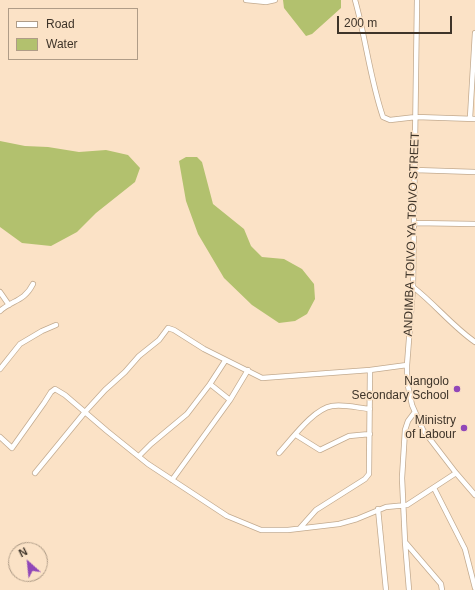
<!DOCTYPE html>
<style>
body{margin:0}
#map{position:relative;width:475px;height:590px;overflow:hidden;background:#fbe2c6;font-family:Helvetica,sans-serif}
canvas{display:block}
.legend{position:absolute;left:8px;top:8px;width:130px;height:52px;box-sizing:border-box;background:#fbe2c6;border:1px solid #af9c87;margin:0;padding:5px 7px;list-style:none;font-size:12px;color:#3e3429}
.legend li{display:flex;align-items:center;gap:8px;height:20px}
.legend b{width:20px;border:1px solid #af9c87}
.north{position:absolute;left:8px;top:542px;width:40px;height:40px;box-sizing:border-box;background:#fbe2c6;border:1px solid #af9c87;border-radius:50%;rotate:333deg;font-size:11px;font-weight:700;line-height:16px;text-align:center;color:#3e3429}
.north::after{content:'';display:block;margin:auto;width:14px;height:18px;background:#9147b8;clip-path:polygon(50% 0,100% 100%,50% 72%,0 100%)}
.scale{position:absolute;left:337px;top:16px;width:115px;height:18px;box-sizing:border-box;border:2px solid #3e3429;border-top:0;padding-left:5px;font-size:12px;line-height:14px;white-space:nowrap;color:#3e3429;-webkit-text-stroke:3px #fbe2c6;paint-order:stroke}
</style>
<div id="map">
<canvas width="475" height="590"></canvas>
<ul class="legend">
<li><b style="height:5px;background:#fff"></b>Road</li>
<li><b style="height:11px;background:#b2c16e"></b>Water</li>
</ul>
<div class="north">N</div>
<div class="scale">200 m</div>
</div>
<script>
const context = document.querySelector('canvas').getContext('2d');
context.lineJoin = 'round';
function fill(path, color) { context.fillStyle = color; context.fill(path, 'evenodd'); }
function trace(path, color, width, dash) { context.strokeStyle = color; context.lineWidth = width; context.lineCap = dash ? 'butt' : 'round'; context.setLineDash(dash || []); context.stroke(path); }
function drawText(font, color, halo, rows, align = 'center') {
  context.font = font + ' Helvetica,sans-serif'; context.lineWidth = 3.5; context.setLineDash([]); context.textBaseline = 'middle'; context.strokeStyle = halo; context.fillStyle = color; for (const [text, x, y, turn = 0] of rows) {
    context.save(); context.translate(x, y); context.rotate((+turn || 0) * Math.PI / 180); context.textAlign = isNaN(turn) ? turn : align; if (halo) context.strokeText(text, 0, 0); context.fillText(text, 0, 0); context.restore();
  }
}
fill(new Path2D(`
 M283,0H341V8L312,34L306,36L284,8Z
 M0,141L25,146L48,147L79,152L106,150L128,155L140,168L135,182L96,213L77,232L51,246L22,243L0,227Z
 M186,157H197L202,162L213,204L244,229L251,246L262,257L284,259L302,269L314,284L315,299L307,314L295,321L279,323L252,305L224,278L198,234L186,201L179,161Z`), '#b2c16e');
const minor = new Path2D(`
 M246,0L266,2L275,0
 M355,0C366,39 370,79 383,117L390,120L416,117L475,119
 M417,0L413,287L407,365V381L412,405L423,430L456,473L475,495
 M470,118L475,33
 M415,170L475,172
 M414,223L475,224
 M413,287C435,304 452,326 475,342
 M0,292L9,305
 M0,311C12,300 24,302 33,284
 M0,369L20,344L42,331L56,325
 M210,384L230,400
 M296,435L320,450L349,436L370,434
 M0,437L12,448L44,403L51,392L55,389L65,395L107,431L148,464L227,516L261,530H288L339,524L357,519L386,507L407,505L456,473
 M279,453C292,439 313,409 332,406C344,404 358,408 370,409
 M139,456L151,444L187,414L210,384L225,361
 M35,473L85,412L105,390L125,372L139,356L159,340L168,328L174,330L204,349L262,378L370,370L407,365
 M172,480L230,400L248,370
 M434,488L465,549L475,588
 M378,509L386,590
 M300,528L316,510L365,479L369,474L370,370
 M405,542L441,584L442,590
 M409,590L405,542L402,478L405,430L408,421L414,413`);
trace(minor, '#c2aa8f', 6);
trace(minor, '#fff', 4.5);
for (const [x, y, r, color] of [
 [457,389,4,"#9147b8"],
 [464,428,4,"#9147b8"]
]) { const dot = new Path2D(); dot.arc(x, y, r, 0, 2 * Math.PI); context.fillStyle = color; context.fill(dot); trace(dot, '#fbe2c6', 1.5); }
drawText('12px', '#3e3429', '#fbe2c6', [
 ["ANDIMBA TOIVO YA TOIVO STREET",412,234,-88]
]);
drawText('12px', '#3e3429', '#fbe2c6', [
 ["Nangolo",449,382],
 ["Secondary School",449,396],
 ["Ministry",456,421],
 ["of Labour",456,435]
], 'right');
</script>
